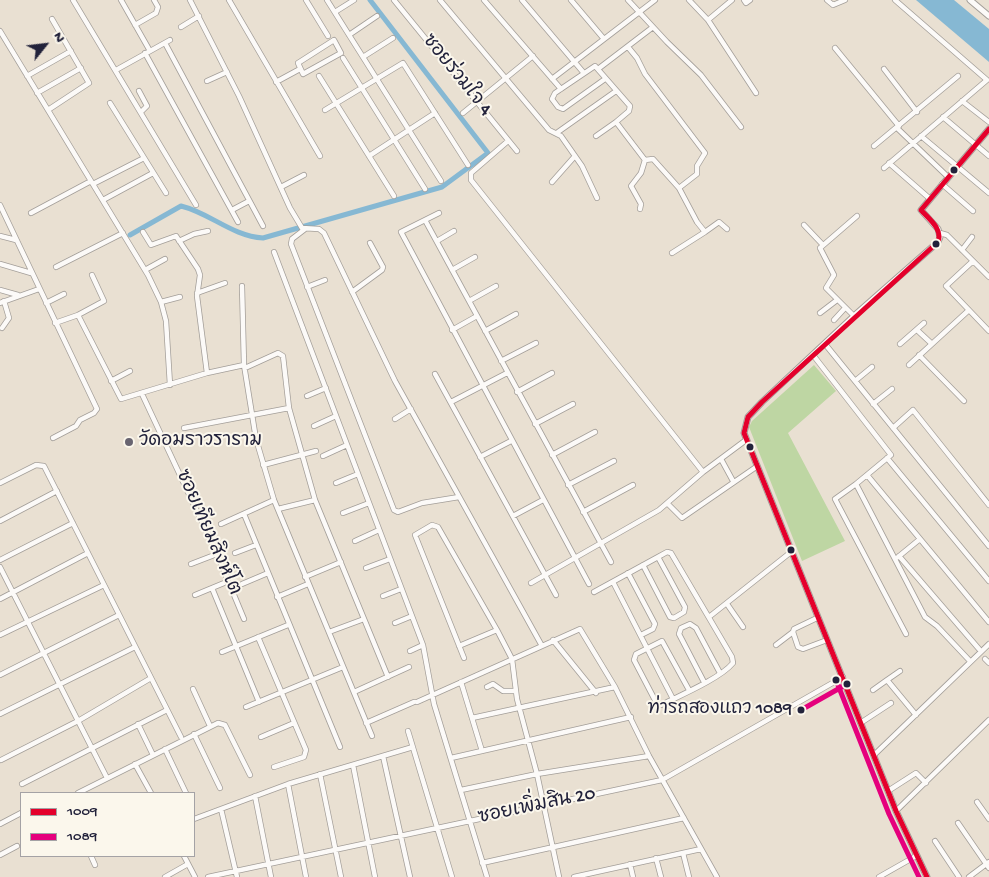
<!DOCTYPE html>
<meta charset="utf-8">
<style>
body{margin:0}
#map{position:relative;width:989px;height:877px;overflow:hidden;background:#e9e0d2;font-family:"Gochi Hand",sans-serif}
canvas{display:block}
.legend{position:absolute;left:20px;top:792px;width:175px;height:65px;box-sizing:border-box;background:#fbf7ec;border:1px solid #a4a2a5;margin:0;padding:6px 9px;list-style:none;font-size:15px;color:#22223b}
.legend li{display:flex;align-items:center;gap:10px;height:25px}
.legend b{width:25px;border:1px solid #a4a2a5}
.north{position:absolute;left:20px;top:20px;width:50px;height:50px;-webkit-text-stroke:4px #fbf7ec;paint-order:stroke;rotate:61deg;font-size:14px;font-weight:700;line-height:20px;text-align:center;color:#22223b}
.north::after{content:'';display:block;margin:auto;width:18px;height:22px;background:#22223b;clip-path:polygon(50% 0,100% 100%,50% 72%,0 100%)}
</style>
<div id="map">
<canvas width="989" height="877"></canvas>
<ul class="legend">
<li><b style="height:6px;background:#e4002b"></b>1009</li>
<li><b style="height:6px;background:#e5007d"></b>1089</li>
</ul>
<div class="north">N</div>
</div>
<script>
const context = document.querySelector('canvas').getContext('2d');
context.lineJoin = 'round';
function fill(path, color) { context.fillStyle = color; context.fill(path, 'evenodd'); }
function trace(path, color, width, dash) { context.strokeStyle = color; context.lineWidth = width; context.lineCap = dash ? 'butt' : 'round'; context.setLineDash(dash || []); context.stroke(path); }
function drawText(font, color, halo, rows, align = 'center') {
  context.font = font + ' "Gochi Hand","Playpen Sans Thai",sans-serif'; context.lineWidth = 4; context.setLineDash([]); context.textBaseline = 'middle'; context.strokeStyle = halo; context.fillStyle = color; for (const [text, x, y, turn = 0] of rows) {
    context.save(); context.translate(x, y); context.rotate((+turn || 0) * Math.PI / 180); context.textAlign = isNaN(turn) ? turn : align; if (halo) context.strokeText(text, 0, 0); context.fillText(text, 0, 0); context.restore();
  }
}
fill(new Path2D(`
 M814,365L836,391L788,433L845,541L802,561L749,427L752,421Z`), '#bed6a3');
fill(new Path2D(`
 M916,0H954L989,29V62Z`), '#86b8d3');
trace(new Path2D(`
 M130,235L181,206C210,213 232,236 263,238L442,187L488,153L370,0`), '#86b8d3', 5);
const minor = new Path2D(`
 M73,0L196,205
 M121,0L150,51
 M190,0L239,96L290,208L302,228L319,229L324,233L395,381L542,646
 M229,0L320,156
 M306,0L328,36
 M327,0L441,181
 M394,0L517,151
 M440,0L549,130L561,136L582,166L597,198
 M484,0L561,89
 M522,0L583,72
 M571,0L604,39
 M628,0L667,42L701,75L741,127
 M689,0L708,20L756,93
 M744,0L746,3L750,0
 M827,0L833,5L845,0
 M335,12L354,0
 M708,20L732,0
 M135,25L156,13L158,7L154,0
 M181,27L199,16
 M0,31L148,275L161,302L166,321L170,385
 M349,35L377,16
 M334,40L341,53L303,74L298,63Z
 M165,43L263,226
 M628,47L637,58L645,74L705,153L697,166V174L679,188
 M835,48L899,126
 M145,53L238,222
 M363,57L393,38
 M343,58L425,189
 M598,69L653,27
 M884,69L917,112
 M116,70L170,40
 M27,76L71,51
 M319,76L394,196
 M552,79L655,0
 M605,79L563,109L558,107L552,99L555,93L595,66L630,106L629,111L616,122L645,160L653,159L679,188L697,222L705,232L672,253
 M207,81L227,72
 M276,82L300,69
 M139,91L147,106L141,112
 M37,93L81,68
 M962,101L989,122
 M110,103L166,193
 M48,110L89,83L52,19
 M325,110L403,63L468,165
 M463,113L533,56
 M943,117L989,156
 M897,128L948,177
 M558,132L616,91
 M596,136L616,122
 M921,136L989,193
 M508,141L471,173V180L703,472
 M874,146L958,76
 M369,156L435,113
 M889,163L929,198
 M884,168L987,80L895,0
 M552,182L575,156
 M93,184L144,158
 M942,184L973,211
 M281,187L304,175
 M103,200L153,173
 M0,205L97,409L94,413L80,420L76,426L53,438
 M640,209L641,204L631,186L641,173L645,160
 M232,210L249,201
 M31,213L91,181
 M439,213L401,232L589,584
 M425,220L611,562
 M804,225L823,245
 M305,229L292,239L291,244L394,510L398,512L422,503L459,497
 M143,232L151,245L176,236L198,269L200,275L197,296L207,373
 M705,232L719,222L727,229
 M940,233L947,235L989,277
 M0,236L16,240
 M179,241L194,234L208,231
 M437,241L454,231
 M962,250L972,237
 M274,252L423,645L434,704L487,877
 M973,261L946,286L989,331
 M0,264L31,273
 M56,267L123,233
 M145,270L165,259
 M452,270L475,257
 M242,286L244,365L256,439L274,500L372,736
 M307,287L325,280
 M0,290L18,295
 M352,292L382,270L383,267L370,243
 M197,293L225,283
 M469,301L496,286
 M161,302L180,297
 M0,303L39,289
 M46,303L64,294
 M820,313L837,300
 M78,315L121,399L207,373L244,365
 M854,316L826,288L834,275L820,248L857,216
 M834,320L845,308
 M55,323L78,315L104,301L92,275
 M2,328L9,318L4,301
 M452,330L477,316
 M917,330L932,344
 M485,331L516,314
 M825,344L989,546
 M900,344L924,323
 M813,355L891,455L856,484L925,617L937,626L969,660
 M919,355L964,401
 M501,361L536,343
 M909,365L969,310
 M245,368L278,353L283,356L289,408L315,500L388,677
 M435,374L556,595
 M111,381L130,371
 M855,381L872,367
 M517,392L552,373
 M142,394L217,554L244,619
 M307,396L326,388
 M451,402L507,373
 M873,404L892,389
 M395,419L411,409
 M535,424L573,404
 M314,426L336,416
 M184,428L289,408
 M893,428L913,410L989,505
 M552,455L595,432
 M323,456L347,445
 M480,457L511,441
 M887,458L989,581
 M721,459L733,481
 M263,465L316,451
 M867,475L989,622
 M0,483L36,465L44,466L181,737
 M336,483L358,474
 M856,484L835,499L906,634
 M568,485L614,461
 M668,504L682,518L756,467
 M278,509L315,500
 M583,512L633,485
 M343,513L369,503
 M244,514L340,747
 M513,516L543,500
 M0,521L57,491
 M221,524L274,500
 M355,541L379,530
 M235,553L256,545
 M899,556L979,649
 M898,557L920,539
 M0,560L73,523
 M191,564L217,554
 M643,565L670,617L674,618L684,612L685,607L658,557
 M0,567L107,778
 M366,568L390,559
 M628,573L655,624L653,629L641,635
 M305,577L341,562
 M613,582L673,699
 M531,583L659,510L703,472L746,440
 M242,584L268,573
 M212,588L259,702
 M594,592L658,557L667,552L671,553L732,657L733,663C721,678 679,696 661,705L657,704L634,660L636,654L662,641L689,690
 M195,595L224,583
 M383,596L401,589
 M277,597L308,584
 M0,599L88,553
 M727,604L743,627
 M709,617L791,552
 M817,618L794,629L793,632L798,647L803,649L827,640
 M395,623L412,616
 M329,632L364,619
 M0,635L104,585
 M258,637L306,750L304,757L274,767
 M553,640L596,693
 M776,645L793,632
 M459,646L497,630
 M410,651L423,645
 M222,652L288,625
 M464,658L415,535L432,525L438,527L497,630L512,659L517,699L537,774L559,877
 M985,659L989,663
 M900,671L887,680L916,715
 M0,675L119,615
 M461,682L482,751
 M704,682L679,634L681,628L690,624L696,628L720,673
 M487,687L493,684L503,691H516
 M193,689L210,726
 M873,690L887,680
 M354,692L409,667
 M417,702L580,629L615,687L649,756L717,877
 M246,707L343,667
 M0,714L135,647
 M472,718L615,687
 M862,722L891,703
 M366,723L414,702
 M138,724L153,755
 M408,731L452,877
 M194,734L220,788
 M261,737L294,723
 M165,749L186,793
 M874,755L989,644
 M383,756L410,877
 M451,758L631,717
 M1,760L78,721L151,678
 M135,764L151,793
 M353,765L375,877
 M320,774L341,877
 M22,784L167,710
 M288,784L306,877
 M461,790L537,774L649,756
 M888,791L916,773L926,783
 M78,793L218,723L225,725L250,775
 M255,796L271,877
 M977,802L989,819
 M221,809L237,877
 M896,811L989,720
 M194,819L288,784L413,747
 M958,823L989,868
 M0,824L21,813
 M935,841L959,877
 M683,853L689,877
 M0,855L17,846
 M91,856L95,865
 M184,856L195,877
 M656,858L661,877
 M482,863L684,818
 M630,864L633,877
 M165,877L188,864
 M208,877L662,780L843,677
 M574,877L701,849
 M879,877L916,856
 M969,877L989,862`);
const tertiary = new Path2D(`
 M970,0L989,16
 M927,877L896,811L744,433L748,417L762,402L854,316L938,242L940,237L938,229L921,210L989,129`);
trace(minor, '#a39e99', 6);
trace(tertiary, '#a39e99', 7);
trace(minor, '#fcfaf8', 4.5);
trace(tertiary, '#fcfaf8', 5);
trace(new Path2D(`
 M927,877L896,811L744,433L748,417L762,402L938,242C943,229 929,219 921,210L989,129`), '#e4002b', 5);
trace(new Path2D(`
 M836,680L889,814L919,877
 M801,710L847,684`), '#e5007d', 5);
for (const [x, y, r, color] of [
 [954,170,4.5,"#22223b"],
 [936,244,4.5,"#22223b"],
 [129,442,5,"#686470"],
 [750,447,4.5,"#22223b"],
 [791,550,4.5,"#22223b"],
 [836,680,4.5,"#22223b"],
 [847,684,4.5,"#22223b"],
 [801,710,4.5,"#22223b"]
]) { const dot = new Path2D(); dot.arc(x, y, r, 0, 2 * Math.PI); context.fillStyle = color; context.fill(dot); trace(dot, '#fbf7ec', 2); }
drawText('18px', '#22223b', '#fbf7ec', [
 ["ท่ารถสองแถว 1089",792,710]
], 'right');
drawText('19px', '#22223b', '#fbf7ec', [
 ["ซอยร่วมใจ 4",456,76,51],
 ["ซอยเทียมสิงห์โต",207,533,66],
 ["ซอยเพิ่มสิน 20",537,807,-12]
]);
drawText('19px', '#22223b', '#fbf7ec', [
 ["วัดอมราวราราม",139,442]
], 'left');
</script>
